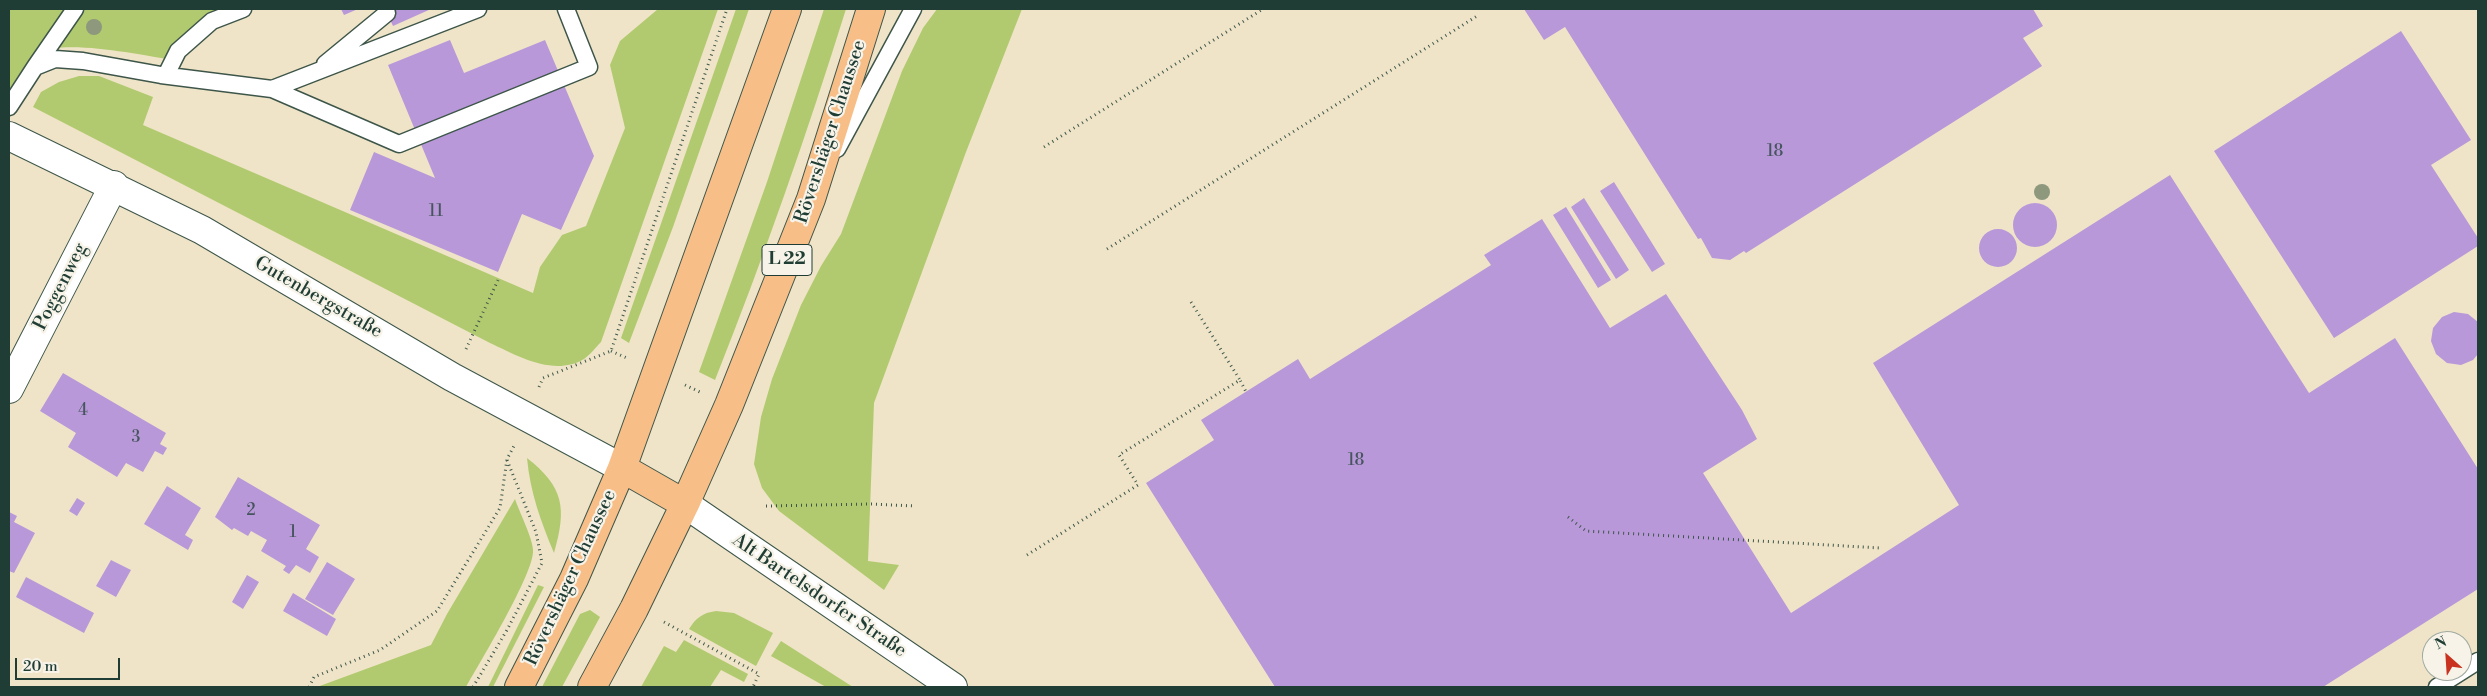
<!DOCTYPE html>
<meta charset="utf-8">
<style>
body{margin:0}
#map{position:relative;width:2487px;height:696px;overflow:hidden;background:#efe4c8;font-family:"Libre Bodoni",serif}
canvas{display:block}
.frame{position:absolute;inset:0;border:10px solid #1f3d34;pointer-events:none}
.north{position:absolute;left:2422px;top:631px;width:50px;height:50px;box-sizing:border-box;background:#f7f3e8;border:1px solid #a1aaa0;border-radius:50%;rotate:334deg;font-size:14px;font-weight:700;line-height:20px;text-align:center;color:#1f3d34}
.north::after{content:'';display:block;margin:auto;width:18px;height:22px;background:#c8321e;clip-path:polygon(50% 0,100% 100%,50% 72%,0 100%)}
.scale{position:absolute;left:15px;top:658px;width:105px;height:22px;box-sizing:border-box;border:2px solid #1f3d34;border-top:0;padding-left:6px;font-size:15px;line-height:18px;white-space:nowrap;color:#1f3d34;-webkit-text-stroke:4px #f7f3e8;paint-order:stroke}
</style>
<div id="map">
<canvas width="2487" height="696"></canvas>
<div class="frame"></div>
<div class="north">N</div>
<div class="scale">20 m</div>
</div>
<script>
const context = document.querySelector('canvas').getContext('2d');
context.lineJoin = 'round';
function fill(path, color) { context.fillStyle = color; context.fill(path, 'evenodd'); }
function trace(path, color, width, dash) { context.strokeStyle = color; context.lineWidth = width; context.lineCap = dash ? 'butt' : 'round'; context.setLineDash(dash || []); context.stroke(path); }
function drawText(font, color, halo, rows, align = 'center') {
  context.font = font + ' "Libre Bodoni",serif'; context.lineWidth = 4.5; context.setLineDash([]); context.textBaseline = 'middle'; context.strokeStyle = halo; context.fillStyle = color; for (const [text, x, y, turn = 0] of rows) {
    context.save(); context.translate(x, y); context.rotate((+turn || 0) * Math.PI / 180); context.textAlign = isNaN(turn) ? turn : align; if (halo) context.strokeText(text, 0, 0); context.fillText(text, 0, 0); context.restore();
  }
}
fill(new Path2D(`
 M9,9H225L168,59C140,55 61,38 38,54C26,63 17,77 9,90Z
 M658,9H718L601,342C596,347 590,355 584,359C554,377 518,356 490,343L33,107L41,92L59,82L79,76H99L153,97L143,125L533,293L540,267L562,235L586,226L625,128L610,65L620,41Z
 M736,9H749L673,227L629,343L621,338Z
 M824,9H846C807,134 764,257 715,380L699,372L767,182Z
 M937,9H1022L966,152L874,403L868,561L899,565L884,590L779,511L762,488L754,464L761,417L772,379L801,305L821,266L841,234L902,71L923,28Z
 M527,458C564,487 567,508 554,553C541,522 530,492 527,458Z
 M515,499C519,511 533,539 533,550C535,572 479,664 466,687H317L431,645L447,614Z
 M538,585L544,587L493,687H488Z
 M590,610L600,617L562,687H542L580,614Z
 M716,611L734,613L773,633L756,666L689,629C696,618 702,613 716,611Z
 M684,640L748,674L744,682L721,670L710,687H641L664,646L676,652Z
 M781,641L853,687H826L771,656Z`), '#b2ca6f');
fill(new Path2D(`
 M341,9H358L344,15Z
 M385,9H431L393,26Z
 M1524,9H2033L2043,26L2023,38L2042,66L1746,253L1744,251L1730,260L1712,258L1701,238L1698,239L1565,27L1544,40Z
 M2401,31L2471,140L2431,165L2478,238V246L2334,338L2214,151Z
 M450,40L464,73L545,40L594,156L561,230L522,214L498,272L350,210L374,152L435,178L388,65Z
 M2170,175L2309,393L2395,338L2478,469V589L2323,687H1275L1146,483L1214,440L1201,420L1298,359L1310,379L1491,265L1484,255L1542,219L1610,328L1666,294L1742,410L1757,439L1703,473L1791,613L1959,505L1873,363Z
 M1614,182L1665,264L1652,272L1600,191Z
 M1584,198L1629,270L1616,279L1571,207Z
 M2013 225a22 22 0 1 1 44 0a22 22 0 1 1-44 0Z
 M1566,207L1611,280L1598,288L1553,215Z
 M1979 248a19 19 0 1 1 38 0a19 19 0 1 1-38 0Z
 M2454,312L2468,314L2478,322V354L2473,360L2461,365L2447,363L2436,354L2431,341L2433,328L2442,317Z
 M63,373L166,433L160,444L167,448L163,455L155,451L143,472L126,463L117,477L68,447L76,433L40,411Z
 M238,477L320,525L306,549L319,557L310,573L296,565L289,574L283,570L286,566L261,551L267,540L251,531L248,536L234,528L232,530L215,517Z
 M167,486L201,508L185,535L193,540L188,550L144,524Z
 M77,498L85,503L77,516L69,511Z
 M9,512L17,516L14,522L35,533L14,573L9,571Z
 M111,560L131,570L116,597L96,586Z
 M327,562L355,579L333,615L305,599Z
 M247,575L259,582L243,609L232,602Z
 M26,577L94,613L84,633L16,597Z
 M293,593L336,619L327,636L283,611Z`), '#b898d9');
const service = new Path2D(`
 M325,64L387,13
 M35,67L75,9
 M166,75L178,51L212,21L243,9
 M272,89L399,144L589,67L566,9
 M9,107L35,67L55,59L83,61L161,75L272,89L478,9
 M837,149L913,9
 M2437,687L2478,661`);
const minor = new Path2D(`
 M9,389L114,185
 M685,504L953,687`);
const tertiary = new Path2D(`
 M9,136L202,230L452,377L622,468`);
const primary = new Path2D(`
 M622,468L685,504
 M519,687L574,579L622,468L787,9
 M592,687L634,609L685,504L729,405L811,199L871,9`);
trace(service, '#3e564a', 19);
trace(minor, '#3e564a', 30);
trace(tertiary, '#3e564a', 30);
trace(primary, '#3e564a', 30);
trace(new Path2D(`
 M1044,147L1263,9
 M1107,249L1477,16
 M1191,302L1240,380
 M466,349L499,278
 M611,351L627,358
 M685,385L700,392
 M539,387L543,378L611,351L727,9
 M766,506L871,504L915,506
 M1568,517L1586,531L1880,548
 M1027,555L1138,485L1119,455L1240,380L1246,392
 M664,622L759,674L753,687
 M309,687L314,677L380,650L437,611L500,508L507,459L514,446
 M473,687L507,630L542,563L536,532L507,460`), '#3e564a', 3, [1, 4]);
trace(service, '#fff', 16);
trace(minor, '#fff', 28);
trace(tertiary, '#fff', 28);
trace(primary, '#f7be88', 28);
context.fillStyle = '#8d987d';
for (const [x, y] of [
 [94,27],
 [2042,192]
]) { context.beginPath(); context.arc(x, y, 8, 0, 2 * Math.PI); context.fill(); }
drawText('16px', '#45545d', null, [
 ["18",1775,152],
 ["11",436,212],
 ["4",83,411],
 ["3",136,438],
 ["18",1356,461],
 ["2",251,511],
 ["1",293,533]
]);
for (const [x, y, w] of [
 [787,260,50]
]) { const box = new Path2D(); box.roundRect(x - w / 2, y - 15.5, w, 31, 4); context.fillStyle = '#f7f3e8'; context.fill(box); trace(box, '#1f3d34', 1); }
drawText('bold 18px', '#1f3d34', null, [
 ["L 22",787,260]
]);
drawText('19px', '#1f3d34', '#f7f3e8', [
 ["Rövershäger Chaussee",831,132,-72],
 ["Poggenweg",61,287,-63],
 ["Gutenbergstraße",318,298,30],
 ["Rövershäger Chaussee",571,578,-65],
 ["Alt Bartelsdorfer Straße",819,596,34]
]);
</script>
